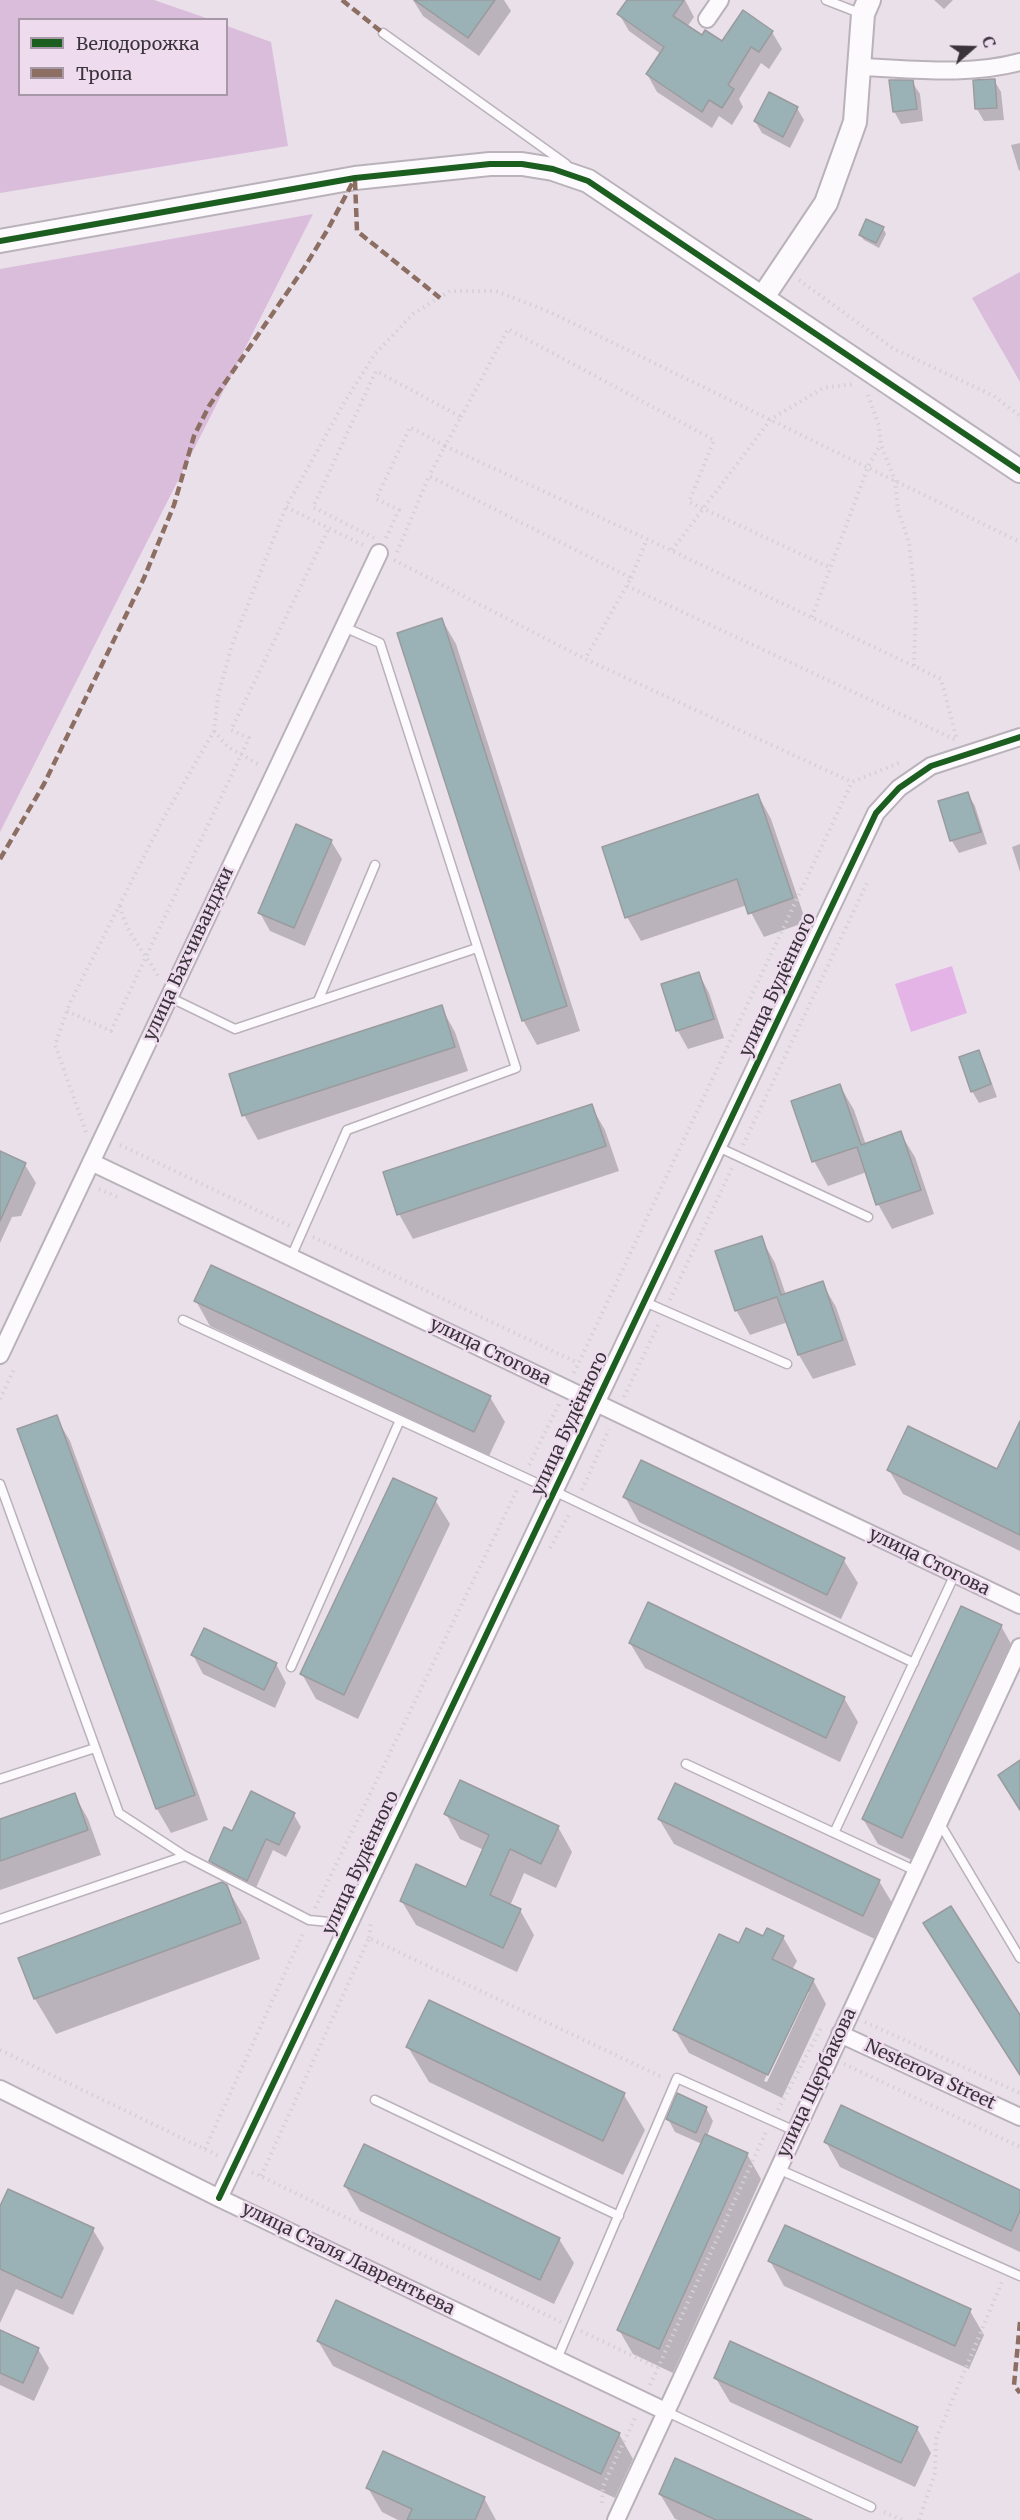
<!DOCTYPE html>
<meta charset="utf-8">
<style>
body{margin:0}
#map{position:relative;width:1020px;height:2520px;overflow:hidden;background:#eae0ea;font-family:Merriweather,serif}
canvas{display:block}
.legend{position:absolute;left:18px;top:18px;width:210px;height:78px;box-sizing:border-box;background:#eedcee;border:2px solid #a698a6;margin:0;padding:8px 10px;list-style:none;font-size:18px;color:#3a333a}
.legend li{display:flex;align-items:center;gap:12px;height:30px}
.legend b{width:30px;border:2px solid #a698a6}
.north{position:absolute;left:942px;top:18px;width:60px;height:60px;-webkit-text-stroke:4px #eedcee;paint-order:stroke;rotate:70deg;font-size:16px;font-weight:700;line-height:24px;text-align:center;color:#3a333a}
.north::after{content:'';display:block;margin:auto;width:21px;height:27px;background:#3a333a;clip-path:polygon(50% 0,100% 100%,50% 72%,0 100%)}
</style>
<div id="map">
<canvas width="1020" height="2520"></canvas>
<ul class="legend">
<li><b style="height:8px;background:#1b5e20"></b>Велодорожка</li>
<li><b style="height:8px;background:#8d6e63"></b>Тропа</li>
</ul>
<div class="north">С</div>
</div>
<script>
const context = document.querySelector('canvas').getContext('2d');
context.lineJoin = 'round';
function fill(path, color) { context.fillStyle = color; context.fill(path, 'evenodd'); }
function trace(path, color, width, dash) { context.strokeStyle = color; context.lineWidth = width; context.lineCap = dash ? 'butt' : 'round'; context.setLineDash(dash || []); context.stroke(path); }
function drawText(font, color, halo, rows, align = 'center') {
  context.font = font + ' Merriweather,serif'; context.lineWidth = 5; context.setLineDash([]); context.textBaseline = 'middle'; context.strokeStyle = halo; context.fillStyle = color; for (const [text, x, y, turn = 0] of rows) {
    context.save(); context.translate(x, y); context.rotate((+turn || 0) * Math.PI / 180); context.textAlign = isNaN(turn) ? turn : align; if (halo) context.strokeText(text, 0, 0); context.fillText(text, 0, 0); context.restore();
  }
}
fill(new Path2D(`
 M0,0H154L209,19L20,20V94H226L227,26L271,42L288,146L0,193Z
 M313,214L0,832V269Z
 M1020,272V382L972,298Z`), '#dabddb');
fill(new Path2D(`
 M952,966L967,1013L911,1032L895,984Z`), '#e4b4e7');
fill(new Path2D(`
 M413,0H504L511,11L479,56L423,16Z
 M628,0H685L694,17L687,27L702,37L723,43L772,32L782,49L769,69L761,63L739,99L743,107L732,125L719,116L712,128L657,92L647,74L661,54L629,31L619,14Z
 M934,0H953L944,9Z
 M994,80L1001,92L1004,120L984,121L977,109L975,81Z
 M912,82L920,94L923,121L901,124L894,111Z
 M797,108L804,120L790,148L762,133L755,121Z
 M1020,143V170L1019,171L1011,145Z
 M883,228L886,234L879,248L864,240L860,235Z
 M442,620L456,644L580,1031L537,1045L523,1020Z
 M968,794L975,806L987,844L959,853L952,841L939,802Z
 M758,795L771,819L806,922L764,937L747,905L641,941L627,917Z
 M331,841L342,859L305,946L270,931L260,913Z
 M1020,844V872L1012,847Z
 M699,974L709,993L724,1038L688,1049L678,1031L663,985Z
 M441,1007L455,1032L468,1071L258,1140L244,1115Z
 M978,1051L985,1064L997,1097L979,1103L972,1091Z
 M840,1086L854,1110L866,1145L900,1133L915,1157L934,1214L892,1229L878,1204L867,1172L828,1186L814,1161Z
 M591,1106L605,1130L619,1171L413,1239L399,1214Z
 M0,1153L25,1165L36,1183L21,1216L12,1217L0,1243Z
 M761,1238L775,1263L786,1295L822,1283L836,1307L856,1365L813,1379L799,1355L788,1322L750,1335L736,1310Z
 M196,1301L490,1397L505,1422L489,1456L210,1326Z
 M56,1417L70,1441L208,1820L171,1833L157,1809L19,1430Z
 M1020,1424V1551L903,1494L889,1470L997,1471Z
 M625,1497L843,1559L858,1583L841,1619L639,1522Z
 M435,1500L450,1524L358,1719L316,1699L302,1674Z
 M1001,1626L1015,1651L916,1862L878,1844L863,1819Z
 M630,1643L844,1698L858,1722L840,1762L645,1668Z
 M193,1655L276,1664L286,1683L275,1708L203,1674Z
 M74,1794L88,1819L101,1855L0,1890V1820Z
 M446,1814L558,1827L572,1852L556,1888L524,1873L510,1906L520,1910L534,1935L517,1972L416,1925L401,1900L467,1889L484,1850L460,1839Z
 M294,1815L301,1827L286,1857L273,1850L254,1892L217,1873L210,1861L233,1832Z
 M659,1819L879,1881L894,1906L877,1940L674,1844Z
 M226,1886L247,1922L260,1959L56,2034L35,1999L20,1959Z
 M783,1937L797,1961L792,1970L813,1980L826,2004L782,2098L689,2053L675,2030L739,1944L763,1938ZM806,1992H809L767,2082L764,2081Z
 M429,2002L624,2095L645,2130L623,2175L429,2082L408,2047Z
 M706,2108L713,2121L707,2136L747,2154L761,2179L673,2373L633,2354L619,2330L702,2144L675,2132L668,2119Z
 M826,2142L1020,2192V2252L840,2167Z
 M345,2186L559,2239L574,2263L554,2304L360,2211Z
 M0,2209L93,2230L104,2248L73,2315L16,2289L0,2323Z
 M770,2261L970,2311L984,2335L969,2369L784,2286Z
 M0,2331L38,2349L49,2368L34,2401L0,2385Z
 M318,2341L619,2434L633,2459L615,2498L333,2366Z
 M715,2377L917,2428L931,2453L915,2487L730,2402Z
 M368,2488L484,2498L496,2520H398L382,2512Z
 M660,2494L809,2520H678L675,2519Z`), '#0003');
const building = new Path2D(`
 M414,0H495L468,38Z
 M627,0H684L673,16L702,35L705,30L722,41L743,10L773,31L759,52L751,47L728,85L734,89L722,108L709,100L702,112L646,74L664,47L617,14Z
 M995,79L997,108L975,109L973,80Z
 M889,80H913L917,109L893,112Z
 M769,92L798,107L783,137L754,121Z
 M866,219L884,227L876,243L859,235Z
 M442,618L567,1006L522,1021L397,633Z
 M968,792L981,832L950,841L938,801Z
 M758,794L793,898L748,914L737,879L625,918L602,847Z
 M296,824L332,840L294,928L258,913Z
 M699,972L714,1019L676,1031L661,984Z
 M442,1005L455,1047L242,1116L229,1074Z
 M979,1050L991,1084L971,1092L959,1057Z
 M840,1084L861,1145L901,1131L921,1190L876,1205L857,1147L812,1162L791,1101Z
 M592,1104L606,1146L397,1215L383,1172Z
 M0,1151L26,1163L0,1221Z
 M762,1236L781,1295L823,1281L843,1340L798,1355L777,1297L735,1311L715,1251Z
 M211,1265L491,1396L474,1432L194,1301Z
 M57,1415L195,1795L156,1809L17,1429Z
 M1020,1421V1535L887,1470L908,1426L997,1469Z
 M641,1460L845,1558L827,1595L623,1497Z
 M393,1478L437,1498L344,1695L300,1674Z
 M648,1602L845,1697L826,1738L629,1643Z
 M961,1606L1002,1625L902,1838L862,1819Z
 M204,1628L277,1663L264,1690L191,1655Z
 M1020,1760V1810L998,1775Z
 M460,1780L559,1826L541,1864L510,1849L490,1895L521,1909L503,1948L400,1901L416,1864L466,1887L489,1835L444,1814Z
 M675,1783L880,1880L863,1916L658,1819Z
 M251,1791L295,1813L279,1845L266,1839L247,1881L209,1861L224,1827L232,1831Z
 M75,1793L88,1830L0,1861V1819Z
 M222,1882L227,1885L241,1923L34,1999L18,1958Z
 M951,1906L1020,2015V2075L923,1923Z
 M746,1928L763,1936L767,1928L784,1936L772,1959L814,1979L768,2075L673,2030L719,1934L739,1943Z
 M429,2000L625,2093L603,2141L406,2047Z
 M677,2093L707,2107L696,2133L666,2119Z
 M841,2105L1020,2190V2211L1011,2231L824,2142Z
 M705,2134L748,2153L659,2349L617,2330Z
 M364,2144L560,2238L540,2280L344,2186Z
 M8,2189L94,2228L62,2298L0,2269V2206Z
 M785,2225L971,2309L955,2346L768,2261Z
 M336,2300L620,2433L601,2474L317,2341Z
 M0,2330L39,2348L23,2383L0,2373Z
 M730,2341L918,2427L901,2463L714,2378Z
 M383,2451L485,2497L475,2520H407L412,2509L366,2488Z
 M675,2458L812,2520H716L659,2494Z`);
fill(building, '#9ab2b6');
trace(building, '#9a9b9f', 1.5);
const lane = new Path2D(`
 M826,0L862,14
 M383,33L566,164
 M169,997L235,1029L477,948
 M318,1001L375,865
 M718,1147L868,1217
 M291,1257L347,1130L516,1068L380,643L344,627
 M645,1302L787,1364
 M183,1320L554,1491L914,1663
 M0,1484L119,1813L185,1856L309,1920L349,1924
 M291,1667L400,1420
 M686,1764L916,1871
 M0,1779L95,1748
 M939,1822L1020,1958
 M834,1833L955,1574
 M0,1919L185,1856
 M375,2100L619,2216
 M778,2169L1020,2276
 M557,2359L677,2078L795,2131
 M665,2411L871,2507`);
const street = new Path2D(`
 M707,19L720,0
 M861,67C913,69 969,76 1020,62
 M91,1162L1020,1605
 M0,1355L379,553
 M840,2034L1020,2117
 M0,2089L219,2198L665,2411
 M219,2198L876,813L899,788L931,766L1020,737
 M616,2520L1020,1647`);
const secondary = new Path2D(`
 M0,241L355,178L490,164H522L553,169L588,181L1020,471
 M763,297L826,203L855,122L863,14L869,0`);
trace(lane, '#bab2ba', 11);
trace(street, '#bab2ba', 20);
trace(secondary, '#bab2ba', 26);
trace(new Path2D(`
 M799,280L894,349L994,396L1020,416
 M868,395L879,426L881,445L895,480L898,510L909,543L916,609L914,666
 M461,417L508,329L714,440L689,502L831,568
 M374,538L313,507L376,371L461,417L445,446L647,539L941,679L957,740
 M386,538L399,510L376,499L410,427L445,446L429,476
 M363,545L286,507L345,401L375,354L413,314L450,291H496L552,313L1020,542
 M672,550L771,419L823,388L853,384
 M397,552L429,476L631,578L585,659
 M394,560L585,659L852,782
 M631,578L647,539
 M627,586L956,740
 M812,617L868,467L880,445
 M214,731L228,747L261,766
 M120,906C126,934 146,953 159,978
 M67,1011L111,1031L249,738L231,730L329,528
 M86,1132L55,1045L69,1005L164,817L214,731L218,696L232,645L286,507
 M120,1145L290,1226
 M743,1145L867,883
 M99,1189L120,1198
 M313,1237L578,1363
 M670,1300L732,1168
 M574,1373L852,782L901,762
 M624,1397L659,1323
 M0,1399L15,1367
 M529,1465L559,1404
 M582,1490L609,1429
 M550,1548L570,1513
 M315,1908L518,1488
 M369,1938L371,1922
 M865,2022L1020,2093
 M0,2050L221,2157
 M844,2064L1020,2147
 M778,2110L822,2026
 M205,2149L304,1931
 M252,2172L561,2322
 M261,2176L369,1938L664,2078
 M581,2331L658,2368
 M650,2385L766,2132
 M602,2503L603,2486L636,2416
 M884,2512L902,2520
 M919,2520L935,2473L936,2439L1002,2282`), '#d3d1d3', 4, [1.5, 4.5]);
trace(lane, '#fcfafc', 8);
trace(street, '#fcfafc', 16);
trace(secondary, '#fcfafc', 22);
trace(new Path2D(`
 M342,0L383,33
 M355,181L357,231L440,298
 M0,859L44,784L144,578L174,505L194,436L209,406L304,268L328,229L355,178
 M1020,2322L1014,2385L1020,2393`), '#8d6e63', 4.5, [9, 4.5]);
trace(new Path2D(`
 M0,241L355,178L490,164H522L553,169L588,181L1020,471
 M219,2198L876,813L899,788L931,766L1020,737`), '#1b5e20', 6);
drawText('18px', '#3a333a', '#eedcee', [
 ["улица Бахчиванджи",189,954,-65],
 ["улица Будённого",778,985,-65],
 ["улица Стогова",490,1352,26],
 ["улица Будённого",570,1424,-65],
 ["улица Стогова",929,1562,26],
 ["улица Будённого",361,1863,-65],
 ["Nesterova Street",930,2075,25],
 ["улица Щербакова",817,2083,-65],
 ["улица Сталя Лаврентьева",348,2259,26]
]);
</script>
